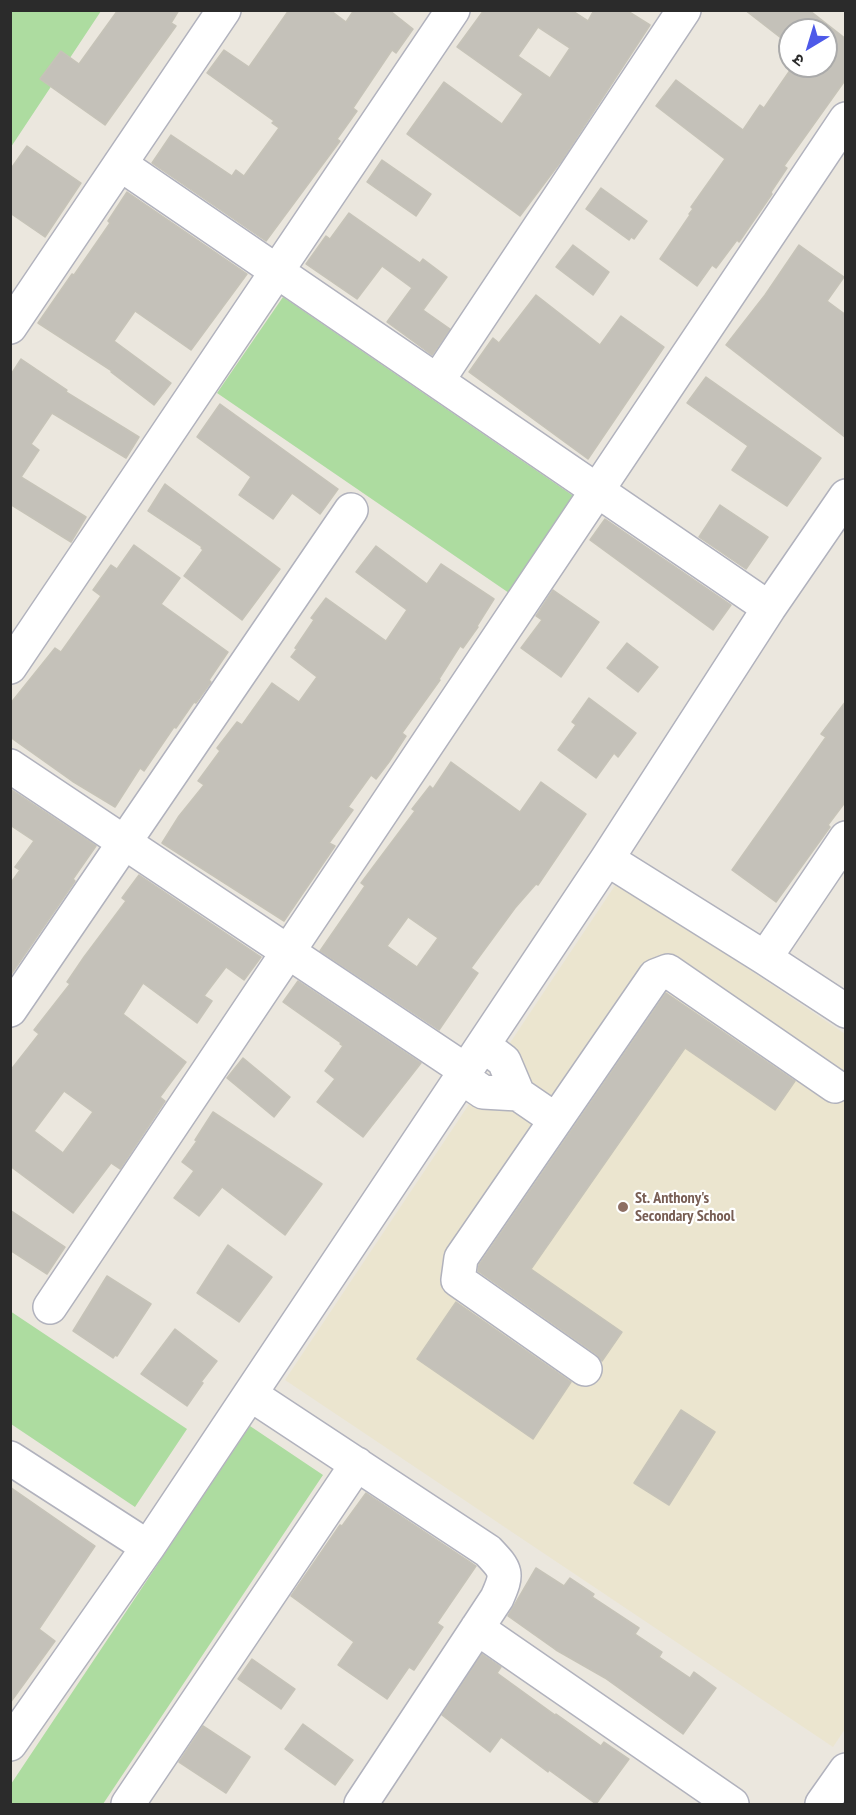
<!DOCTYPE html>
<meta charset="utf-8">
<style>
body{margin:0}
#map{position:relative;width:856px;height:1815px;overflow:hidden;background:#ebe7de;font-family:"PT Sans Narrow","Noto Sans Devanagari",sans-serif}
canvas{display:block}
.frame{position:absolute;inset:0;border:12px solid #2b2b2b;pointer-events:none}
.north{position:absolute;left:778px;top:18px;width:60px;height:60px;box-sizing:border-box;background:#fff;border:2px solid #aaa;border-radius:50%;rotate:218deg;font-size:16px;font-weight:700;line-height:24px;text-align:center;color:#2b2b2b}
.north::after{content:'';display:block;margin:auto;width:21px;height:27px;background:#4d59e9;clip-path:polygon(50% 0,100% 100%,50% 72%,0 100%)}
</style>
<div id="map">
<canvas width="856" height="1815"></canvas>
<div class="frame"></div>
<div class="north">उ</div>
</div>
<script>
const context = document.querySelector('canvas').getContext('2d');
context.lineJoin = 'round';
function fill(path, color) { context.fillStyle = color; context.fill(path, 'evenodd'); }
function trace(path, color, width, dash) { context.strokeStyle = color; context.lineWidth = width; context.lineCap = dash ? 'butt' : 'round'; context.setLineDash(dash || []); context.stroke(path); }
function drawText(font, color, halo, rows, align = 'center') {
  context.font = font + ' "PT Sans Narrow",sans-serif'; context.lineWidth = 4.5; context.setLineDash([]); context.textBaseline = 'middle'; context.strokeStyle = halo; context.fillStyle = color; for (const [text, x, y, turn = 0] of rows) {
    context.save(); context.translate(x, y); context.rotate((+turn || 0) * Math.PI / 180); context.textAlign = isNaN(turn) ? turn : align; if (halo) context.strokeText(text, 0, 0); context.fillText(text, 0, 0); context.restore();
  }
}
fill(new Path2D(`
 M618,881L845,1034V1729L833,1747L285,1380Z`), '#ebe5cf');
fill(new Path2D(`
 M11,11H101L11,147Z
 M283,297L575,497L509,593L217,393Z
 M10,1311L187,1429L135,1507L11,1424Z
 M250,1426L323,1475L103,1804H11V1784Z`), '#addca0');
const building = new Path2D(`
 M118,10H179L171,23L176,26L105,125L40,79L61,51L79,64Z
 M289,10H330L346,22L354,10H389L413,29L396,53L392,50L353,108L357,111L337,139L340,141L266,241L152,163L171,135L232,176L236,170L244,176L279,128L272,123L274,121L207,73L224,50L249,67Z
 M484,10H571L588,21L594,10H626L650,25L562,160L520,216L407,134L444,82L502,124L523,94L457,47ZM538,27L570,48L550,78L518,56Z
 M745,10H809L846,39V79L784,166L787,168L771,192L772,194L739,242L737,240L716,268L712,265L697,286L660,259L690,215L689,214L693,209L691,207L725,159L656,106L676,80L743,130L760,105L764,108L793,66H826V30H790V45Z
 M27,146L81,183L45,237L10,213V170Z
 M382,160L431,194L416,216L367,182Z
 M601,188L647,221L634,239L631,237L629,240L586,209Z
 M127,192L247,274L191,350L135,311L114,341L171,383L154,405L111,372L112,371L38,323L72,274L74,275L99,239L110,223L108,221Z
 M349,213L420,263L423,259L447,277L423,310L450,329L432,355L387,322L412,288L382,266L357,299L306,264L326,236L330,239Z
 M573,245L609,272L593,295L556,267Z
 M799,245L844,277L827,301L846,315V438L726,345L765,295Z
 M536,295L600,345L621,316L664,347L588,459L469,372L493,338L499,343Z
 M21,359L67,390L66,392L139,437L126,458L52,413L31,444L39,450L21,477L86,517L71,542L10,504V376Z
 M706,377L821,458L787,506L732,470L748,446L687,403Z
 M220,404L338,489L320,514L292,493L273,519L239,495L251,477L197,437Z
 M165,484L280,569L242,620L184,576L203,550L201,548L202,547L148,511Z
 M720,505L768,537L746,569L699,537Z
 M605,519L731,605L713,630L590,540Z
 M134,545L180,578L161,604L228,652L209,680L211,682L196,703L194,702L176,728L174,727L144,771L140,768L115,807L72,781L10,737V704L55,648L61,652L101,596L93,590L111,565L117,569Z
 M376,546L427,584L441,564L494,599L477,626L478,627L463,648L460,646L439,679L440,680L402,733L406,736L389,762L376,779L371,775L348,807L353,810L329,843L335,846L284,921L162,843L179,816L204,785L198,781L220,751L217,748L237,722L242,725L272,683L299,702L317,677L291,657L297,649L295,648L314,620L311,618L326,598L386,641L407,610L356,572Z
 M553,590L599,622L561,677L521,648L542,620L536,616Z
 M627,643L658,667L638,692L607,668Z
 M589,698L636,733L618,757L614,753L596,778L558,750L576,725L572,722Z
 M846,701V801L828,825L830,827L776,902L732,870L826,737L821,734Z
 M451,762L520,812L541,782L586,814L538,885L536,884L515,908L471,968L478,973L439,1030L320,951L365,886L361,883L415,811L412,809L430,786L433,789ZM408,917L438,938L417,967L387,946Z
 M10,789L96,846L73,879L75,881L10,976V884L20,870L15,867L34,841L10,825Z
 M139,875L261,957L244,980L226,967L204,996L212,1001L197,1023L143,983L123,1014L186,1062L160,1097L165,1101L120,1169L111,1163L73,1213L10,1166V1071L39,1034L34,1030L70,984L67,982L84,957L126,901L122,898ZM64,1091L93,1112L63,1153L34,1131Z
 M298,981L421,1063L363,1137L317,1102L335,1079L325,1071L343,1046L340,1044L341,1043L283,1002Z
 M666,993L795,1081L775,1110L685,1048L531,1269L622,1332L602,1361L596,1354L478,1271L479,1265Z
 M243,1058L290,1097L274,1117L227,1078Z
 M213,1112L322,1184L285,1235L222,1187L199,1216L174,1198L194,1171L182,1162L197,1141L195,1140Z
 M10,1210L65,1247L47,1274L10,1250Z
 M228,1245L272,1277L239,1322L197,1293Z
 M107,1276L151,1304L117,1356L115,1355L113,1358L73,1331Z
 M456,1302L571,1382L533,1439L417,1359Z
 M175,1329L217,1361L201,1382L203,1383L187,1406L141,1374Z
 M681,1410L715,1432L669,1505L634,1483Z
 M10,1487L95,1546L39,1629L55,1641L10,1703Z
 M366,1493L476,1566L437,1623L443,1627L414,1670L409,1667L387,1699L338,1665L354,1642L291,1596L340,1525L342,1526Z
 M536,1568L564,1586L570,1578L594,1594L592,1597L639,1628L635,1634L662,1652L659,1657L690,1678L694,1672L716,1688L683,1734L605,1678L556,1650L508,1616Z
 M482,1654L501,1667L497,1673L555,1715L556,1714L601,1746L604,1742L629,1759L596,1804L549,1770L548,1772L501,1737L490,1752L442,1715Z
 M252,1659L295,1689L281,1709L238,1679Z
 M303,1724L353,1760L335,1785L285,1749Z
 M203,1726L250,1757L226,1793L179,1762Z`);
fill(building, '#c4c1b9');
trace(building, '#c6c3b8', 1.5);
const minor = new Path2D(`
 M120,164L769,608
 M10,327L224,10
 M438,380L684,10
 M10,667L453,10
 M10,766L465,1070
 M607,859L765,958L846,1011
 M765,958L846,838
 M10,1010L351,510
 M483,1045L504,1061L518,1094
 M461,1077L483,1092L518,1094L556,1120
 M50,1307L846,119
 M585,1369L458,1280L461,1258L655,976L668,971L835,1086
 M250,1394L488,1551C507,1571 508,1573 497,1598L361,1804
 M10,1458L148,1547
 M477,1628L732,1804
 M10,1744L148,1547L607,859L769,608L846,496
 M128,1804L357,1464
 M822,1804L846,1770`);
trace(minor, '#b1b2bd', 36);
trace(minor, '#fff', 33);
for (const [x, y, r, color] of [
 [623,1207,6,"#8d6e63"]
]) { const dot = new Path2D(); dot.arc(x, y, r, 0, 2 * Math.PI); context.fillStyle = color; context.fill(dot); trace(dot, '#fff', 2); }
drawText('bold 16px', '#785e54', '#fff', [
 ["St. Anthony's",635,1198],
 ["Secondary School",635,1216]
], 'left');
</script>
